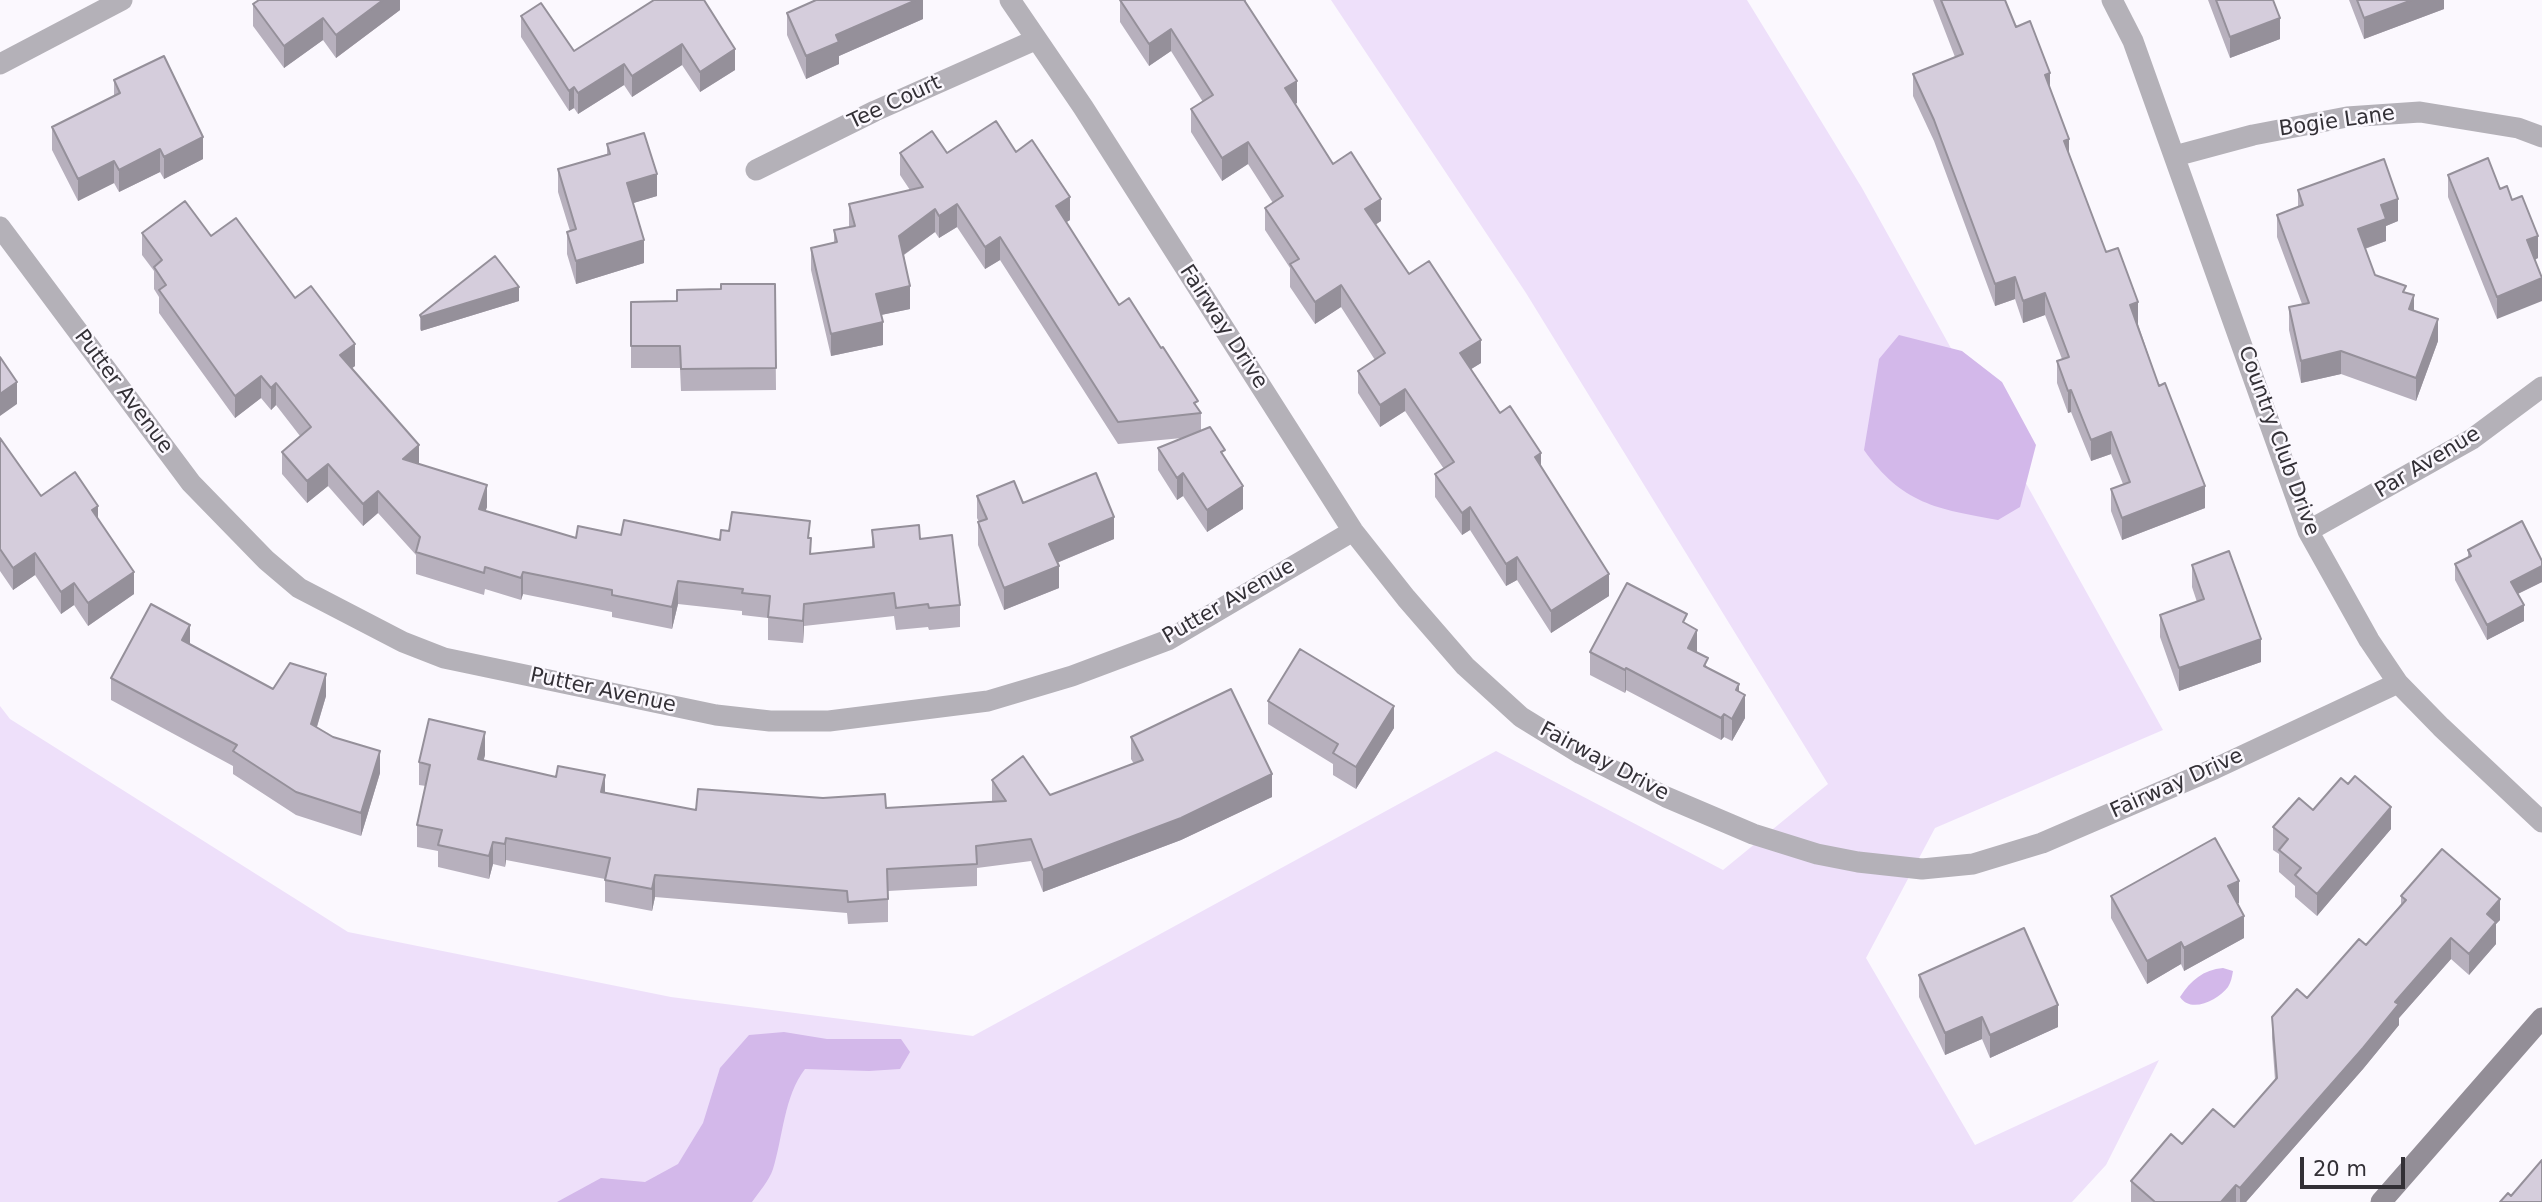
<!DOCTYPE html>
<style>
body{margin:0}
#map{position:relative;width:2542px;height:1202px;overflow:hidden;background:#fbf8fe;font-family:"DejaVu Sans",sans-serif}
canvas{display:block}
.scale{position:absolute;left:2300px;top:1157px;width:105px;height:32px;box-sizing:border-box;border:4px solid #333036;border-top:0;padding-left:9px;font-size:21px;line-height:24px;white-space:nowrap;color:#333036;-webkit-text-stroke:5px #fbf8fe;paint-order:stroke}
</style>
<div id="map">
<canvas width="2542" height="1202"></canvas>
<div class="scale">20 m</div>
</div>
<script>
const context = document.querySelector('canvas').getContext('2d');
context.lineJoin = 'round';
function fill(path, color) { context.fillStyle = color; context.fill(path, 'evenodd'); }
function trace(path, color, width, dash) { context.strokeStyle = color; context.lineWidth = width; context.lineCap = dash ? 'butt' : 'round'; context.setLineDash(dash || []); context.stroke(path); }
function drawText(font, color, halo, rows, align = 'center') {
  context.font = font + ' "DejaVu Sans",sans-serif'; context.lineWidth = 5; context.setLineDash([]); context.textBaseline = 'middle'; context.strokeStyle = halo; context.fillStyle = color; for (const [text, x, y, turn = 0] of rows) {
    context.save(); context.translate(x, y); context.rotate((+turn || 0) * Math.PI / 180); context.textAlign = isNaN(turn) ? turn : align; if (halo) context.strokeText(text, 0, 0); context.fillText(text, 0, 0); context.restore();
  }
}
fill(new Path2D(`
 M1331,0H1747L1862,188L2163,730L1935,828L1866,958L1975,1145L2159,1060L2106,1165L2072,1202H0V706L10,719L348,932L671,997L973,1036L1496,751L1723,870L1828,784L1526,293Z`), '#eee0fa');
fill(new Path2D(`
 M1899,335L1962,351L2002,382L2036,445L2020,507L1998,520C1937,509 1902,504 1864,450L1879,359Z
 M2223,968L2233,971C2232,977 2231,982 2228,987C2218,1000 2191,1014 2180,997C2191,980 2203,970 2223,968Z
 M784,1032L827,1039H901L910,1052L900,1069L869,1071L805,1069C784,1096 783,1137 773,1169C769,1181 759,1192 752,1202H557L601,1178L645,1182L678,1164L703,1123L720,1068L749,1035Z`), '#d3b8ea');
trace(new Path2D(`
 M1010,0L1083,107L1353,531L1406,598L1465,666L1521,717L1581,754L1666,797L1753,834L1817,854L1858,862L1922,869L1973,864L2042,843L2214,769L2398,683
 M2112,0L2133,41L2308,531L2369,640L2398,683L2441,727L2542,822
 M0,64L122,0
 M2175,156L2253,135L2347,117L2420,112L2518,128L2542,137
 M756,170L875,111L1035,40
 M0,227L191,483L266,560L299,588L403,642L444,658L716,715L770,721H829L988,701L1072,676L1168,640L1353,531
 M2308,531L2472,439L2542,387`), '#b4b1b8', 21);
trace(new Path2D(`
 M2381,1202L2542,1018`), '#938e97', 21);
fill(new Path2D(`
 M400,0V10L336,58L323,40L284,68L253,26V4Z
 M654,0L735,70L700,92L682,65L632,97L624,85L578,114L574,108L569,111L521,37V16L574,51Z
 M923,0V19L839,56V64L806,79L787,35V13Z
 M1120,0H1246V3L1297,103L1295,104L1333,164L1381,221L1375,224L1409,274L1481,363L1471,369L1500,413L1541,467L1609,596L1551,633L1517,580L1506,586L1470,530L1462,535L1435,497V474L1444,469L1405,411L1380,427L1358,393V371L1375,360L1341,307L1315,324L1290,287V268L1265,230V208L1273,203L1248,164L1222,181L1191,132V109L1203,102L1171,51L1149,66L1120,22Z
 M1933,0H2005L2016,27L2050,89L2069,153L2106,252L2138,324L2159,386L2205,508L2122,540L2111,511V489L2123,484L2111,454L2091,461L2071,412L2068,413L2057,383V361L2062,359L2045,315L2023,323L2015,299L1995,306L1934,141L1913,96V74L1955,57Z
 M2208,0H2273L2280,39L2230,58Z
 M2349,0H2444V9L2364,39Z
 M114,80L203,159L164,179L160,172L119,192L114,183L78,201L52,150V127L114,96Z
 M607,144L657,196L633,203L644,263L576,284L567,254V232L570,231L558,192V169L607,154Z
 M1016,152L1070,220L1066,222L1119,305L1198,409L1201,413V430L1225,458L1243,509L1207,532L1183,496L1177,500L1158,470V448L1182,438L1118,444L1000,260L985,269L957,227L939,238L935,232L904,255L910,309L881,315L883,345L831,356L811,270V248L834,243V230L849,227V204L910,190L900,175V153H947Z
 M2448,175L2500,189L2538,258L2535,260L2497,319L2448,197Z
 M2298,190L2398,221L2386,226V241L2365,249L2375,275L2406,293L2414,310L2438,341L2416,401L2341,374L2301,383L2289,330V307L2302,304L2277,237V215L2298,207Z
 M142,233L211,236L295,298L355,366L352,368L419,464L487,507L485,511L576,538L621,535L720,540L810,538L811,554L872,547V530L920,539L960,605V627L929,630L928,627L896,630L894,616L804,626L803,643L768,640V618L742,615V611L678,604L672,629L612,617V612L523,594L521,600L485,589L484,595L416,574V555L378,513L363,526L328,486L307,503L282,474V452L300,436L276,405L271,410L261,398L235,418L159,313V297L154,289V271L142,255Z
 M775,284L776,390L681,391L680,368H631V302L677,301L721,289Z
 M519,301L421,331L420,329V315Z
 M0,438L41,496L98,519L134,594L88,626L74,605L61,614L35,575L13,590L0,571Z
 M977,496L1023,503L1114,539L1057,563L1059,588L1004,610L978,545V522H979L977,518Z
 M2468,550L2542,561V582L2518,594L2524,621L2487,640L2455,580V564L2468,558Z
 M2192,565L2261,662L2179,691L2160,637V615L2197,602L2192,587Z
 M1687,624L1697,653L1708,668L1739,692L1745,718L1732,741L1724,737L1721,740L1626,690L1625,693L1590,675V652Z
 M190,644L273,689L326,696L317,727L380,773L361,836L296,815L233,774V766L111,700V678Z
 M1268,701L1394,728L1356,789L1333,775V764L1268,724Z
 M1131,737L1272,797L1181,840L1043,892L1031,861L977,868V886L888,891V922L848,924L847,913L655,897L652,911L605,902V879L506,860L505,867L493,864L489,879L438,867V851L417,847V825L426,786L419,785V762L485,755L483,761L605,793L696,810L886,808L992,802V780L1050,795L1134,764L1131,759Z
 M2313,810L2391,829L2317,916L2295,897V886L2279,872V854L2273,850V827Z
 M2111,896L2239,903H2238L2244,938L2184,971L2181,964L2147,984L2111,918Z
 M2401,896L2500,920L2496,924V944L2469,975L2451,959L2399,1018V1025L2363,1069L2246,1202H2131V1181L2182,1144L2234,1127L2275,1080L2272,1038V1017L2307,998L2366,945L2401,904Z
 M1919,975L2058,1027L1990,1058L1982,1039L1945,1055L1919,997Z`), '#b7b0bd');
fill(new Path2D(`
 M383,0H400V10L336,58V35Z
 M916,0H923V19L839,56V64L806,79V56L836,35Z
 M2412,0H2444V9L2364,39V18Z
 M323,18V40L284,68V46Z
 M2280,18V39L2230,58V37Z
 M1171,29V51L1149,66V44Z
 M682,44V65L632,97V76Z
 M735,49V70L700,92V72Z
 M624,64V85L578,114V93Z
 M2050,73V95L2045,75Z
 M1297,81V103L1285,110V88Z
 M574,87V108L569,111V91Z
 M203,137V159L164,179V157Z
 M2069,139V161L2064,141Z
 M1248,142V164L1222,181V158Z
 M160,149V172L119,192V170Z
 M114,161V183L78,201V179Z
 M657,174V196L627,205V183Z
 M1070,197V220L1056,229V206Z
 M1381,199V221L1365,232V209Z
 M2398,199V221L2386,226V241L2358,251V229L2381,205Z
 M957,204V227L939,238V216Z
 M935,209V232L899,258V236Z
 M2538,236V258L2527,263V240Z
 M1000,237V260L985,269V247Z
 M644,240V263L576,284V261Z
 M2015,277V299L1995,306V284Z
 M2542,278V301L2497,319V297Z
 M1341,285V307L1315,324V302Z
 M910,286V309L876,316V294Z
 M519,287V301L421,331V317Z
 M2045,293V315L2023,323V301Z
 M2414,295V318L2409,309Z
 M2138,302V324L2130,327V305Z
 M2438,319V341L2416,401V378Z
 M883,322V345L831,356V334Z
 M1481,340V363L1460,376V353Z
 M355,344V366L340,377V355Z
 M2341,351V374L2301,383V361Z
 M261,376V398L235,418V396Z
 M17,382V404L0,416V394Z
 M276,383V405L271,410V388Z
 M1405,389V411L1380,427V405Z
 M2071,390V412L2068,413V391Z
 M2111,432V454L2091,461V440Z
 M419,445V467L403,459Z
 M1541,453V475L1535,457Z
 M328,464V486L307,503V481Z
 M1183,473V496L1177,500V478Z
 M487,485V507L479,531V509Z
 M1243,486V509L1207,532V510Z
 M2205,486V508L2122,540V518Z
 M378,491V513L363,526V504Z
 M98,506V528L92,510Z
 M1470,507V530L1462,535V513Z
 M1114,517V539L1049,566V544Z
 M35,553V575L13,590V568Z
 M1517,557V580L1506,586V564Z
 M1059,566V588L1004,610V588Z
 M2542,566V582L2511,597V582Z
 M134,572V594L88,626V603Z
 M523,572V594L521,600V578Z
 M1609,574V596L1551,633V611Z
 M678,581V604L672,629V607Z
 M74,583V605L61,614V592Z
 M804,604V626L803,643V621Z
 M2524,605V621L2487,640V625Z
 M190,625V648L182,640Z
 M1697,630V652L1688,670V648Z
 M2261,639V662L2179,691V668Z
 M1626,668V690L1625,693V670Z
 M326,674V696L311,746V724Z
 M1739,684V706L1745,695V718L1732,741V719L1736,690Z
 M1394,706V728L1356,789V767Z
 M1724,714V737L1721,740V718Z
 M485,732V755L478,782V759Z
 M380,751V773L361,836V813Z
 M1272,774V797L1181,840L1043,892V870Z
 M605,775V797L601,792Z
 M2391,807V829L2317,916V894Z
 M506,838V860L505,867V844Z
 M493,842V864L489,879V856Z
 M655,875V897L652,911V889Z
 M2239,881V903L2228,909V886Z
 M2500,899V920L2496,924V944L2469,975V954L2487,914Z
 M2244,916V938L2184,971V948Z
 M2451,938V959L2399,1018V1025L2363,1069L2246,1202H2240V1188L2395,1002Z
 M2181,942V964L2147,984V961Z
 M2058,1005V1027L1990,1058V1035Z
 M1982,1017V1039L1945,1055V1033Z
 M2236,1185V1202H2221Z`), '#95909a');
const building = new Path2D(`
 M259,0H383L336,35L323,18L284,46L253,4Z
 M654,0H704L735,49L700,72L682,44L632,76L624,64L578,93L574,87L569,91L521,16L541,3L574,51Z
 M816,0H916L836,35L839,42L806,56L787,13Z
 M1120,0H1244L1297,81L1285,88L1333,164L1351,152L1381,199L1365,209L1409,274L1429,261L1481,340L1460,353L1500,413L1510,406L1541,453L1535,457L1609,574L1551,611L1517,557L1506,564L1470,507L1462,513L1435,474L1454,462L1405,389L1380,405L1358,371L1385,353L1341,285L1315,302L1290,264L1299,259L1265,208L1283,196L1248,142L1222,158L1191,109L1213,95L1171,29L1149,44Z
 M1941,0H2005L2016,27L2030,21L2050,73L2045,75L2069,139L2064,141L2106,252L2118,248L2138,302L2130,305L2159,386L2165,383L2205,486L2122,518L2111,489L2130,482L2111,432L2091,440L2071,390L2068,391L2057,361L2069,357L2045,293L2023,301L2015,277L1995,284L1934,120L1913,74L1963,54Z
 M2216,0H2273L2280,18L2230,37Z
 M2357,0H2412L2364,18Z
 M164,56L203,137L164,157L160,149L119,170L114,161L78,179L52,127L120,93L114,80Z
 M996,121L1016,152L1032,140L1070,197L1056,206L1119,305L1129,298L1161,348L1163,347L1198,401L1194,403L1201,413L1118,422L1000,237L985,247L957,204L939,216L935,209L899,236L910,286L876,294L883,322L831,334L811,248L837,242L834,230L855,226L849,204L923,187L900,153L932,131L947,153Z
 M644,133L657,174L627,183L644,240L576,261L567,232L576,229L558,169L610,154L607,144Z
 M2488,158L2500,189L2507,186L2512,200L2522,196L2538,236L2527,240L2542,278L2497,297L2448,175Z
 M2384,159L2398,199L2381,205L2386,219L2358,229L2375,275L2406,286L2403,292L2414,295L2409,309L2438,319L2416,378L2341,351L2301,361L2289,307L2309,303L2277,215L2303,205L2298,190Z
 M185,201L211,236L236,218L295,298L311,286L355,344L340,355L419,445L403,459L487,485L479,509L576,538L578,526L621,535L624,520L720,540L721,530L729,531L732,512L810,521L808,538H811L810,554L874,547L872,530L919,525L920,539L952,535L960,605L929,608L928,604L896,608L894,593L804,604L803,621L768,617L770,596L742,593L743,589L678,581L672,607L612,595V590L523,572L521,578L485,567L484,573L416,552L420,537L378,491L363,504L328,464L307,481L282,452L311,427L276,383L271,388L261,376L235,396L159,290L166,285L154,267L162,260L142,233Z
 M495,256L519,287L421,317L420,315Z
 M721,284H775L776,368L681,369L680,346H631V302L677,301V290L721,289Z
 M0,357L17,382L0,394Z
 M1210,427L1225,450L1221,452L1243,486L1207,510L1183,473L1177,478L1158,448Z
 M0,438L41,496L75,472L98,506L92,510L134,572L88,603L74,583L61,592L35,553L13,568L0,549Z
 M1096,473L1114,517L1049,544L1059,566L1004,588L978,522L987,519L977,496L1014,481L1023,503Z
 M2522,521L2542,561V566L2511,582L2524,605L2487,625L2455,564L2471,556L2468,550Z
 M2229,551L2261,639L2179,668L2160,615L2204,599L2192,565Z
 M1627,583L1687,614L1683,622L1697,630L1688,648L1708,658L1704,666L1739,684L1736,690L1745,695L1732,719L1724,714L1721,718L1626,668L1625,670L1590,652Z
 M151,604L190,625L182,640L273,689L290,663L326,674L311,724L333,737L380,751L361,813L296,792L233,751L237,745L111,678Z
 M1300,649L1394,706L1356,767L1333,753L1338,744L1268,701Z
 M1231,689L1272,774L1181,818L1043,870L1031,839L976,846L977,864L887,869L888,899L848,902L847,891L655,875L652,889L605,880L610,858L506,838L505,844L493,842L489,856L438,845L442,830L417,825L430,765L419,762L429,719L485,732L478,759L556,777L558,766L605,775L601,792L696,810L698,789L823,798L885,794L886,808L1006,801L992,780L1023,756L1050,795L1143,760L1131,737Z
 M2355,776L2391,807L2317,894L2295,875L2301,868L2279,850L2288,839L2273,827L2299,798L2313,810L2341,778L2348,784Z
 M2215,838L2239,881L2228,886L2244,916L2184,948L2181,942L2147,961L2111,896Z
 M2442,849L2500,899L2487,914L2496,922L2469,954L2451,938L2395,1002L2399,1004L2363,1048L2240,1188L2236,1185L2221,1202H2155L2131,1181L2171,1134L2182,1144L2213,1109L2234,1127L2277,1078L2272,1017L2297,989L2307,998L2359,939L2366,945L2406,900L2401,896Z
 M2024,928L2058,1005L1990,1035L1982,1017L1945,1033L1919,975Z
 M2542,1160V1202H2500L2508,1193L2511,1196Z`);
fill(building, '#d5cddc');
trace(building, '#95909a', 2);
drawText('21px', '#333036', '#fbf8fe', [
 ["Tee Court",895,103,-25],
 ["Bogie Lane",2337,122,-8],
 ["Fairway Drive",1223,327,57],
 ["Putter Avenue",123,392,53],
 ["Country Club Drive",2278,441,70],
 ["Par Avenue",2428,463,-31],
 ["Putter Avenue",1229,602,-30],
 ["Putter Avenue",603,691,12],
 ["Fairway Drive",1604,762,28],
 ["Fairway Drive",2177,784,-24]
]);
</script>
